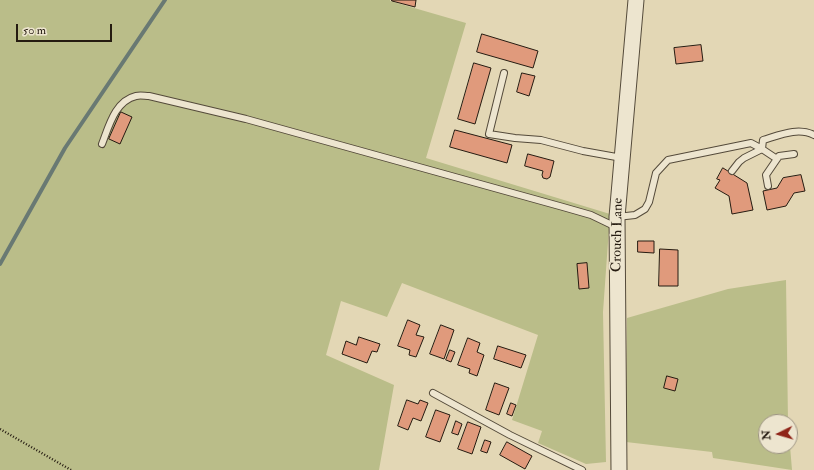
<!DOCTYPE html>
<style>
body{margin:0}
#map{position:relative;width:814px;height:470px;overflow:hidden;background:#e3d7b5;font-family:"IM FELL Double Pica",serif}
canvas{display:block}
.north{position:absolute;left:758px;top:414px;width:40px;height:40px;box-sizing:border-box;background:#ede5cf;border:1px solid #9d9483;border-radius:50%;rotate:265deg;font-size:11px;font-weight:700;line-height:16px;text-align:center;color:#251b11}
.north::after{content:'';display:block;margin:auto;width:14px;height:18px;background:#8f2418;clip-path:polygon(50% 0,100% 100%,50% 72%,0 100%)}
.scale{position:absolute;left:16px;top:24px;width:96px;height:18px;box-sizing:border-box;border:2px solid #251b11;border-top:0;padding-left:5px;font-size:12px;line-height:14px;white-space:nowrap;color:#251b11;-webkit-text-stroke:3px #ede5cf;paint-order:stroke}
</style>
<div id="map">
<canvas width="814" height="470"></canvas>
<div class="north">N</div>
<div class="scale">50 m</div>
</div>
<script>
const context = document.querySelector('canvas').getContext('2d');
context.lineJoin = 'round';
function fill(path, color) { context.fillStyle = color; context.fill(path, 'evenodd'); }
function trace(path, color, width, dash) { context.strokeStyle = color; context.lineWidth = width; context.lineCap = dash ? 'butt' : 'round'; context.setLineDash(dash || []); context.stroke(path); }
function drawText(font, color, halo, rows, align = 'center') {
  context.font = font + ' "IM FELL Double Pica",serif'; context.lineWidth = 3; context.setLineDash([]); context.textBaseline = 'middle'; context.strokeStyle = halo; context.fillStyle = color; for (const [text, x, y, turn = 0] of rows) {
    context.save(); context.translate(x, y); context.rotate((+turn || 0) * Math.PI / 180); context.textAlign = isNaN(turn) ? turn : align; if (halo) context.strokeText(text, 0, 0); context.fillText(text, 0, 0); context.restore();
  }
}
fill(new Path2D(`
 M0,0H390V1L466,23L426,158L610,214L603,312L606,462L586,464L538,443L542,431L512,420L538,335L402,283L387,317L341,301L326,355L394,385L379,470H0Z
 M786,280L788,422H766V446H790L792,470L713,458L712,452L626,442L627,318L728,289Z`), '#babd89');
trace(new Path2D(`
 M0,264L65,148L165,0`), '#697973', 4);
const building = new Path2D(`
 M392,0H416L415,7L392,1Z
 M482,34L538,51L533,68L477,52Z
 M701,45L703,61L676,64L674,48Z
 M474,63L491,68L475,124L458,119Z
 M522,73L535,76L529,96L517,92Z
 M121,112L132,117L120,144L109,139Z
 M455,130L512,145L507,163L450,147Z
 M528,154L554,161L550,177L547,179L543,178L542,175L543,171L525,166Z
 M723,168L747,183L753,210L732,214L729,196L715,188L720,180L717,179Z
 M801,175L805,191L794,193L786,206L767,210L763,191L777,188L783,178Z
 M638,241H654V253L638,252Z
 M660,249L678,250V286H659Z
 M587,263L589,288L579,289L577,264Z
 M408,320L420,325L416,335L424,337L416,357L409,355L410,350L398,346Z
 M441,325L454,330L444,359L430,354Z
 M359,337L380,344L377,352L372,351L367,363L342,354L346,341L356,345Z
 M468,338L480,343L477,352L484,355L477,376L469,373L470,369L458,365Z
 M498,346L526,355L521,368L494,359Z
 M450,350L455,352L451,362L446,360Z
 M667,376L678,379L675,391L664,388Z
 M495,383L509,388L499,415L486,410Z
 M407,400L418,404L420,400L428,403L421,421L413,418L408,430L398,426Z
 M511,403L516,405L512,416L507,414Z
 M436,410L450,415L440,442L426,437Z
 M456,421L462,424L458,435L452,433Z
 M468,422L481,427L472,454L458,449Z
 M485,440L491,442L487,453L481,451Z
 M507,442L532,456L525,469L500,455Z`);
fill(building, '#e09a7c');
trace(building, '#251b11', 1);
const service = new Path2D(`
 M504,73L489,134L515,138L541,140L583,151L622,158
 M102,144C109,126 115,101 136,96C140,95 145,96 149,96L246,119L563,207L591,215L616,227
 M732,171L739,162L744,158L762,149L763,140C780,135 798,127 814,135
 M768,186L766,175L779,156L794,154
 M617,217L635,215L645,209L649,202L656,173L668,160L751,143L762,149L777,159
 M433,393L510,435L582,470`);
const tertiary = new Path2D(`
 M619,470L617,217L636,0`);
trace(service, '#544a3a', 8);
trace(tertiary, '#544a3a', 17);
trace(new Path2D(`
 M0,429L71,470`), '#251b11', 2.5, [1, 2]);
trace(service, '#ede5cf', 6);
trace(tertiary, '#ede5cf', 15);
drawText('14px', '#251b11', '#ede5cf', [
 ["Crouch Lane",618,235,-89]
]);
</script>
